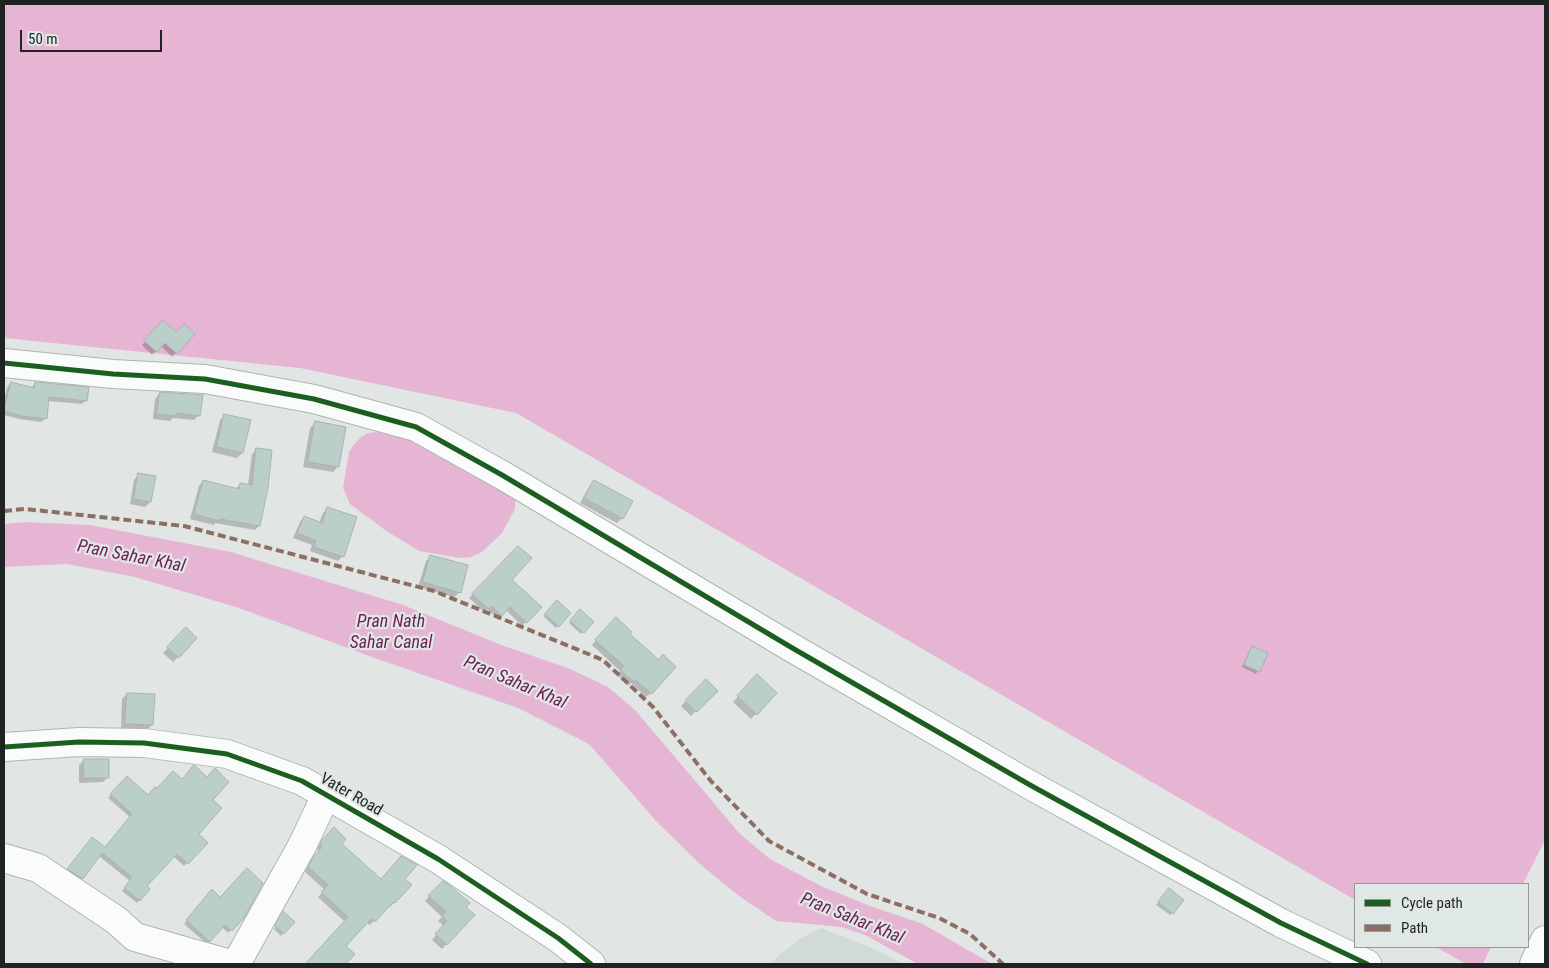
<!DOCTYPE html>
<style>
body{margin:0}
#map{position:relative;width:1549px;height:968px;overflow:hidden;background:#e1e6e4;font-family:"Roboto Condensed",sans-serif}
canvas{display:block}
.frame{position:absolute;inset:0;border:5px solid #1f2322;pointer-events:none}
.legend{position:absolute;left:1354px;top:883px;width:175px;height:65px;box-sizing:border-box;background:#dfe8e5;border:1px solid #929997;margin:0;padding:6px 9px;list-style:none;font-size:15px;color:#1f2322}
.legend li{display:flex;align-items:center;gap:10px;height:25px}
.legend b{width:25px;border:1px solid #929997}
.scale{position:absolute;left:20px;top:30px;width:142px;height:22px;box-sizing:border-box;border:2px solid #1f2322;border-top:0;padding-left:6px;font-size:15px;line-height:18px;white-space:nowrap;color:#1f2322;-webkit-text-stroke:4px #dfe8e5;paint-order:stroke}
</style>
<div id="map">
<canvas width="1549" height="968"></canvas>
<div class="frame"></div>
<ul class="legend">
<li><b style="height:6px;background:#1b5e20"></b>Cycle path</li>
<li><b style="height:6px;background:#8d6e63"></b>Path</li>
</ul>
<div class="scale">50 m</div>
</div>
<script>
const context = document.querySelector('canvas').getContext('2d');
context.lineJoin = 'round';
function fill(path, color) { context.fillStyle = color; context.fill(path, 'evenodd'); }
function trace(path, color, width, dash) { context.strokeStyle = color; context.lineWidth = width; context.lineCap = dash ? 'butt' : 'round'; context.setLineDash(dash || []); context.stroke(path); }
function drawText(font, color, halo, rows, align = 'center') {
  context.font = font + ' "Roboto Condensed",sans-serif'; context.lineWidth = 4.5; context.setLineDash([]); context.textBaseline = 'middle'; context.strokeStyle = halo; context.fillStyle = color; for (const [text, x, y, turn = 0] of rows) {
    context.save(); context.translate(x, y); context.rotate((+turn || 0) * Math.PI / 180); context.textAlign = isNaN(turn) ? turn : align; if (halo) context.strokeText(text, 0, 0); context.fillText(text, 0, 0); context.restore();
  }
}
fill(new Path2D(`
 M821,928L877,950L903,964H771L778,956L800,939Z`), '#d0dbd6');
fill(new Path2D(`
 M4,4H1545V840L1523,884H1355V900L516,413L300,368L4,338Z
 M378,432L409,440L481,475L505,489L515,500V509L502,533L482,552L471,557L461,558L419,551L385,530L350,504L343,488L349,452L353,446L360,438L368,433Z
 M25,522L90,525L231,552L403,605L504,646L568,668L608,687L635,710L740,834L770,859L821,886L873,907L923,924L992,964H918L865,935L842,927L776,921L739,896L701,865L656,821L589,744L518,708L372,657L239,608L135,577L67,564L4,567V524Z
 M1436,947H1491L1483,964H1466Z`), '#e6b5d3');
fill(new Path2D(`
 M163,322L176,334H193L172,357L161,346L152,355L142,345Z
 M11,383L31,388L35,383L86,400L82,404L48,401L46,418L41,422L19,419L4,415V401L7,387Z
 M160,393L199,415L194,420L173,418L170,421L153,419L155,399Z
 M225,415L242,453L237,458L212,452L220,420Z
 M315,423L338,466L333,472L303,467L310,428Z
 M257,449L259,526L255,530L215,523L214,525L190,519L199,486L203,481L235,489L241,484L248,485L252,454Z
 M139,474L154,477L150,502L145,507L130,504L134,480Z
 M594,482L631,502L622,518L617,523L580,503L589,487Z
 M327,509L343,556L338,561L310,551L312,545L293,538L300,522L304,517L319,523L323,513Z
 M518,548L510,580L540,607L522,626L506,610L498,619L487,609L484,612L469,598Z
 M431,556L460,592L454,597L418,587L426,561Z
 M557,602L569,613L556,628L543,616Z
 M580,611L592,622L581,634L569,623Z
 M616,619L628,634L651,693L646,697L631,683L629,686L617,675L620,671L592,645Z
 M186,629L178,657L173,662L163,653Z
 M1252,647L1266,654L1256,674L1242,667Z
 M706,681L716,691L691,716L681,706Z
 M752,681L775,693L751,719L733,702Z
 M127,694L152,725L147,730L121,729L122,699Z
 M84,760L108,777L103,782L79,783V765Z
 M127,777L148,796L157,790L182,780L211,800L197,834L207,843L184,866L173,856L145,886L139,900L137,903L122,891L130,881L99,856L79,881L65,872L90,842L104,849L130,817L108,798Z
 M334,829L340,844L381,880L403,879L410,885L390,907L388,905L370,925L366,922L344,946L353,955L344,964H306L345,922L318,897L325,890L305,872L310,861L319,852L317,849L319,845Z
 M443,882L473,915L442,949L432,940L444,926L438,921L442,917L425,901Z
 M1167,892L1182,901L1170,915L1156,905Z
 M209,894L220,898L243,917L228,933L222,927L207,944L184,924Z
 M282,915L294,922L281,936L274,929Z`), '#0003');
const building = new Path2D(`
 M163,320L176,332L184,324L195,334L177,354L165,343L157,352L144,341Z
 M11,382L34,388L35,382L89,387L87,401L49,397L47,419L22,416L4,411Z
 M160,392L203,395L200,416L177,413V416L157,414Z
 M224,414L251,420L243,453L217,447Z
 M315,421L346,427L339,467L308,462Z
 M256,448L272,450L268,488L260,526L220,519V521L194,514L203,480L239,489L240,483L252,485Z
 M138,473L156,476L151,502L134,499Z
 M594,480L633,501L623,519L584,498Z
 M327,507L357,517L344,557L314,547L316,541L297,533L304,516L322,523Z
 M518,546L532,558L512,580L542,607L527,623L510,607L502,616L492,606L489,609L472,594Z
 M430,555L468,565L461,593L423,582Z
 M557,600L571,613L559,627L545,614Z
 M580,609L594,622L584,633L570,621Z
 M616,617L632,632L630,634L659,660L663,654L676,667L652,694L636,680L634,682L620,670L624,666L595,640Z
 M186,627L197,638L179,658L167,647Z
 M1252,646L1268,653L1260,672L1244,665Z
 M757,674L777,693L757,715L737,696Z
 M706,679L718,691L697,712L685,701Z
 M127,693L155,694L153,725L125,724Z
 M84,759H109V778H84Z
 M194,765L207,777L215,768L229,782L213,800L222,808L199,834L208,843L188,864L177,854L147,886L150,889L140,901L124,888L132,877L102,853L83,879L67,869L92,837L105,847L132,814L110,794L127,776L148,795L155,787L157,788L173,771L182,779Z
 M334,827L346,839L342,844L381,879L401,856L417,865L405,879L412,885L395,903L393,902L375,922L371,919L346,946L355,954L346,964H305L348,917L321,892L328,885L308,867L314,856L322,847L320,844L323,839Z
 M247,868L263,883L244,918L232,931L225,925L210,942L186,920L212,889L220,897Z
 M443,881L453,888L470,903L466,907L475,915L447,945L435,934L447,921L442,916L446,911L428,896Z
 M1169,888L1184,900L1173,914L1158,902Z
 M283,911L295,922L284,934L275,926Z`);
fill(building, '#bacfca');
trace(building, '#adb1af', 1);
const minor = new Path2D(`
 M4,363L113,374L205,379L314,399L416,427L502,475L794,649L1030,785L1281,923L1367,964
 M4,747L79,742L144,743L227,754L302,781L438,859L558,938L591,964
 M4,858L38,868L116,920L135,937L230,964
 M236,964L303,844L326,795
 M1534,964L1545,940`);
trace(minor, '#b0b3b2', 30);
trace(minor, '#fafbfb', 28);
trace(new Path2D(`
 M4,511L25,509L184,526L434,591L603,660L653,707L710,780L769,841L867,894L939,918L970,934L1003,964`), '#8d6e63', 4, [8, 4]);
trace(new Path2D(`
 M4,363L113,374L205,379L314,399L416,427L502,475L794,649L1030,785L1281,923L1367,964
 M4,747L79,742L144,743L227,754L302,781L438,859L558,938L591,964`), '#1b5e20', 5);
drawText('16px', '#1f2322', '#dfe8e5', [
 ["Vater Road",351,795,30]
]);
drawText('italic 18px', '#6f1e56', '#dfe8e5', [
 ["Pran Sahar Khal",131,557,11],
 ["Pran Nath",391,622],
 ["Sahar Canal",391,643],
 ["Pran Sahar Khal",515,683,23],
 ["Pran Sahar Khal",852,919,22]
]);
</script>
